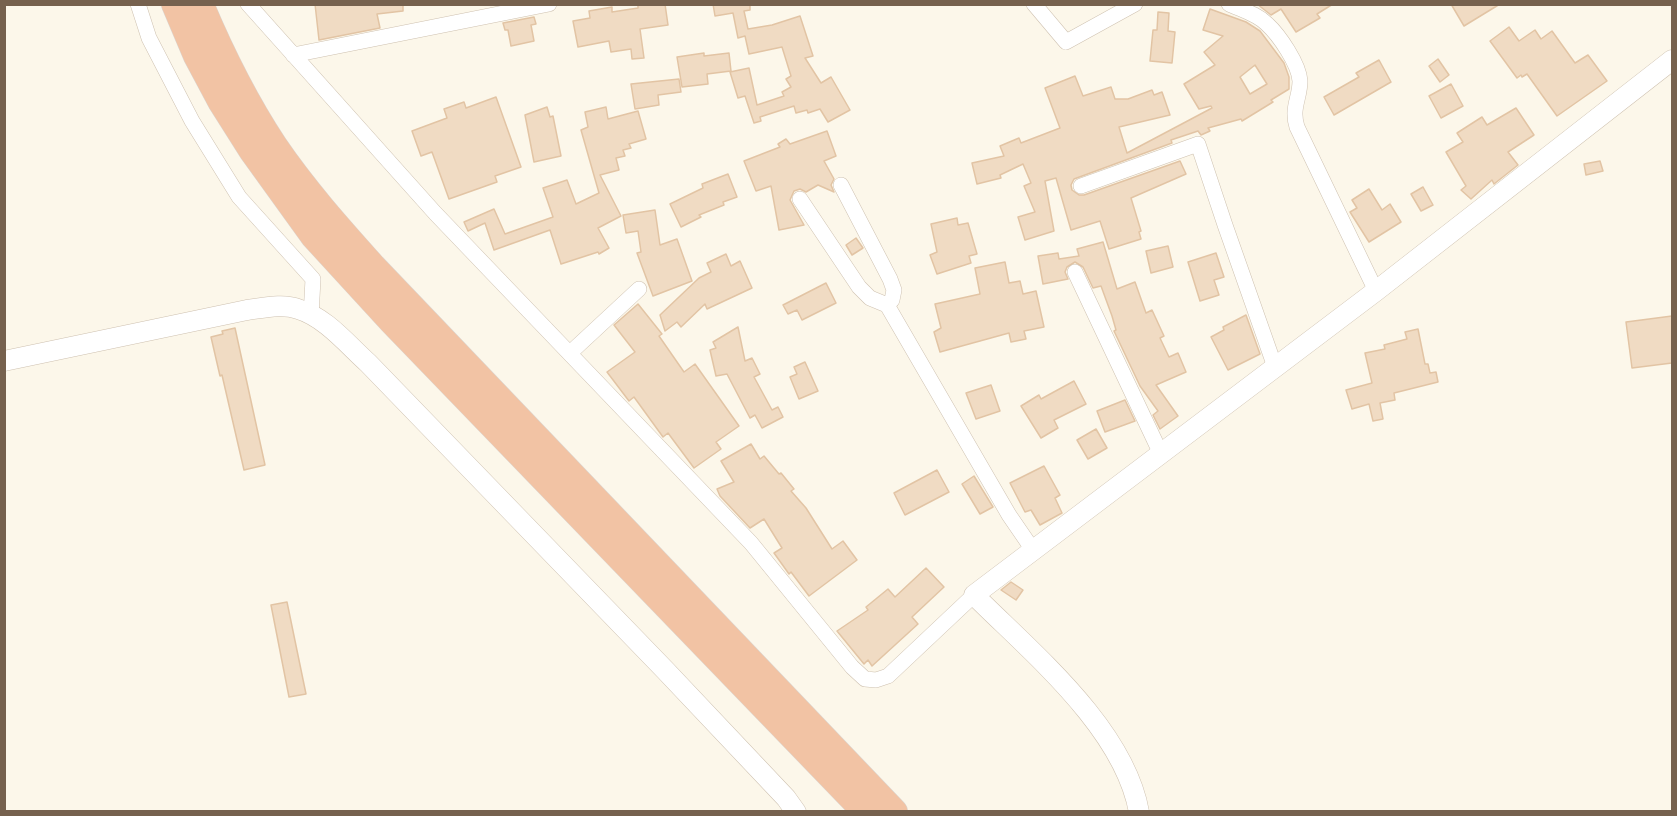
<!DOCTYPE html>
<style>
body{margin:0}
#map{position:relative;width:1677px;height:816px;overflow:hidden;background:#fcf7ea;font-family:"Noto Sans",sans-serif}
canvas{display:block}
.frame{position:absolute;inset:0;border:6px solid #76614e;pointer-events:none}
</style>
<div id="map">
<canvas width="1677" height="816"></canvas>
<div class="frame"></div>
</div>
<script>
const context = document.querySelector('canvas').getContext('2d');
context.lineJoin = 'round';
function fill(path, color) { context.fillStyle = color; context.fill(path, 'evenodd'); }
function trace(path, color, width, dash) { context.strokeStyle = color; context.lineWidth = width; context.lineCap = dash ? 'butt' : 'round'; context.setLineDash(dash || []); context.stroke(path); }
const building = new Path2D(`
 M315,4H403V11L377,14L380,28L319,40Z
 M638,4H665L668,25L640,29L644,58L632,59L631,49L611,52L609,41L578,47L573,21L590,18L589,11L612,7V12L638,8Z
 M713,4H750V10L744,11L748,29L772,25L800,16L813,56L805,58L821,83L831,77L850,110L828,122L820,109L808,113L807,110L796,113L794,106L760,117L761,121L754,123L745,96L738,98L730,72L749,68L757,105L784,96L782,92L791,87L786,79L791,76L782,47L749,54L745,36L738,38L733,13L715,16Z
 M1257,4H1333L1317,14L1320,18L1296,32L1281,9L1271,15Z
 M1451,4H1500L1464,26Z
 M1210,9L1246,22L1260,31L1284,63L1289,77V89L1271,100L1273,102L1242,121L1241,119L1208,128L1210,131L1201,135L1198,131L1171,140L1172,143L1074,179L1071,185L1072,190L1079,195H1084L1180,161L1186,174L1131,198L1141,231L1139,232L1141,239L1109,249L1100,221L1071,230L1056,178L1045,181L1054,231L1025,240L1018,217L1035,212L1024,186L1031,183L1023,164L1000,175L1001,178L977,184L972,163L1004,156L1000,146L1019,138L1021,143L1060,128L1045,88L1075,76L1083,96L1111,87L1115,99H1128L1152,90L1154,95L1162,92L1170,115L1119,127L1127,153L1212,108L1211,106L1199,109L1184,84L1215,65L1204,52L1223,36L1203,30ZM1255,65L1267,84L1250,94L1240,77Z
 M1158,12L1169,13L1168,31L1175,32L1172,63L1150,61L1153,30H1157Z
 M534,17L536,24L531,25L534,41L511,46L508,30H505L503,23Z
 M1509,27L1519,41L1535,30L1541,39L1552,31L1575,63L1588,55L1607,81L1557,116L1527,74L1522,77L1521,75L1517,78L1490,41Z
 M704,53V56L729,53L731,71L707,74L708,84L682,87L677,57Z
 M1438,59L1449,75L1440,82L1429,66Z
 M1379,60L1391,82L1334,115L1324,97L1359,77L1356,73Z
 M679,79L681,92L658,95L659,105L635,109L631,84Z
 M1451,84L1463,106L1441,118L1429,96Z
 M496,97L521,167L495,176L497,182L449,199L432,152L421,156L412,131L447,118L444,109L464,102L466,108Z
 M547,107L550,117L553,116L561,156L534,162L525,115Z
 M606,107L608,119L638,111L646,139L629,144L631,148L623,150L625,156L616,158L619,170L600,175L621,216L598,228L609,248L599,254L598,252L561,264L550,230L494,250L485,223L468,231L464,222L494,209L505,234L553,217L543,188L567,180L576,204L599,193L581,130L588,127L585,112Z
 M1516,108L1534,135L1508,152L1518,165L1494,184L1492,180L1471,199L1461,190L1466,186L1446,152L1463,142L1457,133L1482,117L1487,125Z
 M827,131L836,156L824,161L834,179L831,185L834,192L818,185L806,192L800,189L794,191L790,200L804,225L779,230L771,186L756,191L744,161L780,147L778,144L786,139L790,144Z
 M1600,161L1603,171L1586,175L1584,164Z
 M728,174L737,197L723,202L724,205L699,215L701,217L681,227L670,204L703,188L702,184Z
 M1423,187L1433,205L1421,211L1411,194Z
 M1369,189L1382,210L1390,204L1401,222L1369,242L1350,212L1357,208L1352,200Z
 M655,210L660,245L677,239L692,281L653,296L637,253L641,252L638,231L626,233L623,215Z
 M957,218L958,225L968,223L977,254L969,256L971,263L937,274L930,255L937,252L931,224Z
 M856,238L863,248L852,255L846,245Z
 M1103,242L1117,289L1135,282L1146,313L1152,310L1164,336L1160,338L1169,357L1178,353L1186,372L1156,385L1178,416L1160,429L1153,415L1158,411L1140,386L1114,331L1116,330L1112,316L1101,286L1093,288L1083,267L1075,262L1067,267L1065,272L1068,279L1043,284L1038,256L1058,253L1059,259L1079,256L1077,249Z
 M1168,246L1173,267L1151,273L1146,251Z
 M1216,253L1224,277L1214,280L1219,295L1200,301L1188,262Z
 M726,254L731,266L740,261L752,288L707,309L705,304L681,327L677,322L665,331L660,315L699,278L711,272L707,263Z
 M1005,262L1009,283L1020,281L1023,294L1036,291L1044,327L1024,331L1026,339L1011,342L1009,333L940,352L934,332L941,328L935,304L980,294L975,268Z
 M826,283L836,303L802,320L797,310L788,314L783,305Z
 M638,304L662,334L659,336L684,372L695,364L739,426L716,442L721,449L694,468L668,433L663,437L634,397L629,401L607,372L635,352L614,325Z
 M1246,315L1260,354L1228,370L1211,337L1224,330L1223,327Z
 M1672,316V363L1632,368L1626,322Z
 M738,327L745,361L752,358L760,374L754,377L772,410L778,407L783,417L762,428L755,415L750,418L727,374L716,376L710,350L716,348L713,342Z
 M235,328L265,465L244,470L222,375L220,376L211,337L223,334L222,331Z
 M1418,329L1425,364H1428L1430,373L1436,372L1438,382L1394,393L1395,400L1380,403L1383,419L1373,421L1369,404L1352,409L1346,390L1372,383L1365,353L1385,349L1384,345L1407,339L1405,332Z
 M805,362L818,391L799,399L790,377L797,374L794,367Z
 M1074,381L1086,404L1054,420L1058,428L1041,438L1021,406L1039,395L1041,399Z
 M991,385L1000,411L976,419L966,393Z
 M1125,400L1135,421L1105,432L1097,411Z
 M1096,429L1107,448L1088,459L1077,440Z
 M751,444L760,459L764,456L779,474L781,473L794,489L791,491L806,508L832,549L843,541L857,560L809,596L791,572L789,574L774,553L782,548L764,519L750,528L720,496L717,489L734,482L721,461Z
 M1044,466L1060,495L1055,498L1062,513L1040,525L1031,510L1025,512L1010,483Z
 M937,470L949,492L905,515L894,493Z
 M974,476L993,507L980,514L962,484Z
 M926,568L944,587L912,617L918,624L872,666L868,660L864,664L837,631L868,610L866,607L888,589L895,597Z
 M1011,582L1023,590L1016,600L1001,590Z
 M287,602L306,694L289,697L271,605Z`);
fill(building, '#f0dbc3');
trace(building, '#e2c4a4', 1.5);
const minor = new Path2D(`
 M138,4L149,38L192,121L239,197L313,279L311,316
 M248,4L435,213L751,543L852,667L865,679L876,680L888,676L974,595
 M1034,4L1066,42L1135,4
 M1229,4C1242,10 1257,14 1267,24C1279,35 1299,64 1300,81C1300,98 1291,108 1297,127L1376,291
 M293,55L549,4
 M1081,186L1198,144L1225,225L1275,367
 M800,199L859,287L870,298L887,305L892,300L894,290L890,279L841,185
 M1075,272L1161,454
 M887,305L1009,515L1033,550
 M570,353L639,289`);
const tertiary = new Path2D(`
 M4,361L247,310C263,308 283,303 298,309C325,317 347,344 368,363L665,670L786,798L796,812
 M1139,812C1124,728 1032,653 974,595L1376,291L1672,60`);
const motorway = new Path2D(`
 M175,4L197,56L221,101L252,150L314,236L392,321L866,812
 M200,4C221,54 245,102 274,146C304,190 338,228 373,267L894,812`);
trace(minor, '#cec1b0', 16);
trace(tertiary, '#cec1b0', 21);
trace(motorway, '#dbd6d1', 28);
trace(minor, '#fff', 15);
trace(tertiary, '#fff', 20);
trace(motorway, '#f2c3a4', 27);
</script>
